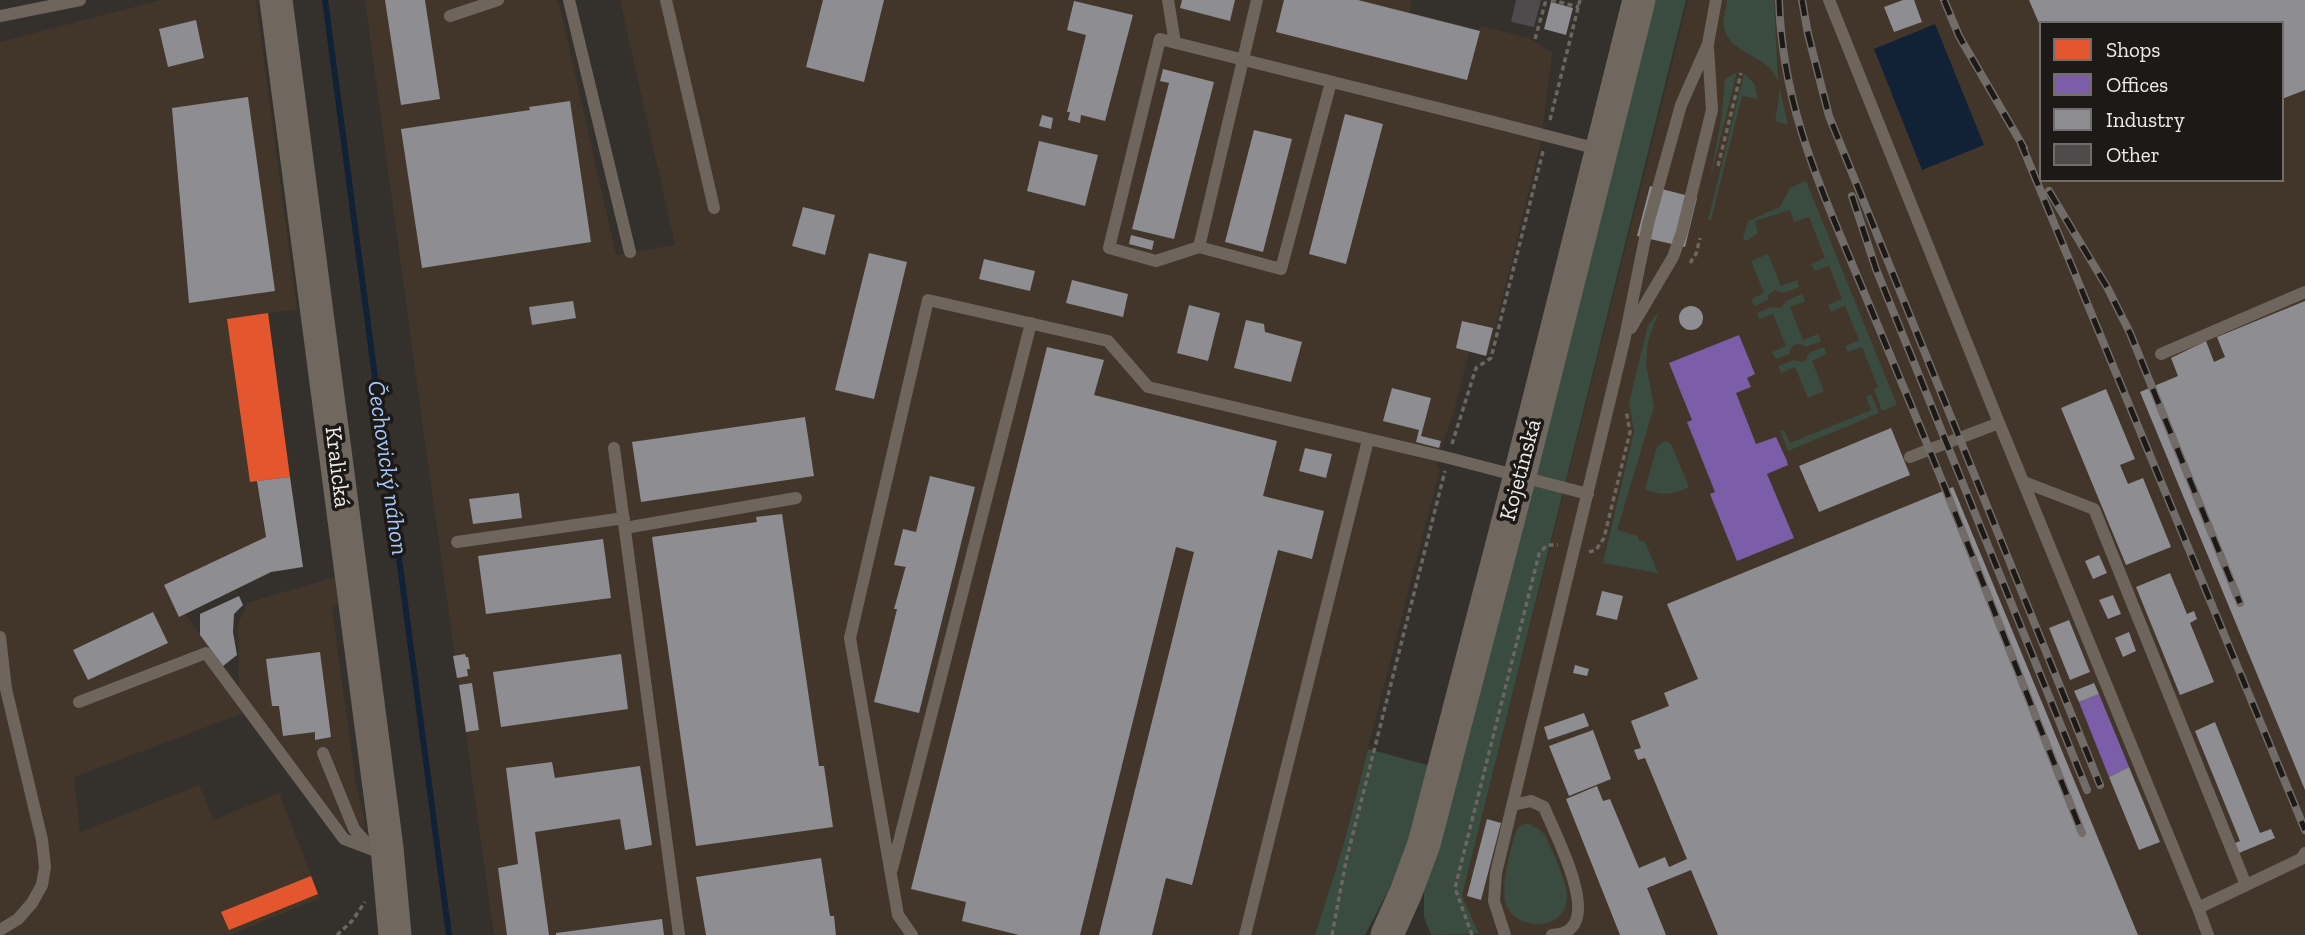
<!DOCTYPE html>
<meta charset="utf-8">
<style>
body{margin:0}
#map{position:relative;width:2305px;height:935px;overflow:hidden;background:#34312d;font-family:"Zilla Slab",serif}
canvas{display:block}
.legend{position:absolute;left:2039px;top:21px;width:245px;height:161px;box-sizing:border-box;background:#1c1916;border:2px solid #706d6a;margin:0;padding:9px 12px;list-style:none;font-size:21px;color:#efebe7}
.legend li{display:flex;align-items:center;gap:14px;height:35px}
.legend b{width:35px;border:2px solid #706d6a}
</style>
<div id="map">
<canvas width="2305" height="935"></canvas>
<ul class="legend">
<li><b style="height:19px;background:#e4572e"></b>Shops</li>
<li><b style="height:19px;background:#7b5ea7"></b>Offices</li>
<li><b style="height:19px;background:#8d8d92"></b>Industry</li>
<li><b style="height:19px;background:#4f4a4b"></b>Other</li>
</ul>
</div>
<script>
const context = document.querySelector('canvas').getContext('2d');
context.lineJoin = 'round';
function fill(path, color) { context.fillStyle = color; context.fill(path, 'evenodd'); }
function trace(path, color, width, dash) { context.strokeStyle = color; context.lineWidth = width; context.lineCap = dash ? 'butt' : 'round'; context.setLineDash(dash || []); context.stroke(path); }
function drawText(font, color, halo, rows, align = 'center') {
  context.font = font + ' "Zilla Slab",serif'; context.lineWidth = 7; context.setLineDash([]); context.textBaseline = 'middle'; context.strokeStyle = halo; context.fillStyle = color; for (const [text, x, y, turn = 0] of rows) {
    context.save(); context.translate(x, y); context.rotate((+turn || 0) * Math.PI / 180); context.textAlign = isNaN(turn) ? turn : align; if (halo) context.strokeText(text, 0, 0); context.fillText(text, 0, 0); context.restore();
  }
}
fill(new Path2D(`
 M161,0H256L297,310L268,313L250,482H257L271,573L185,614L239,688L238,625L247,603L335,577L338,605L332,608L355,778L366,827L345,830L254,709L74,777L80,832L199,785L214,820L279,793L320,898L230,935H0V42Z
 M365,0H556L561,12L616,255L675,245L620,0H1412L1409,12L1479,30L1481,26L1529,38L1552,53L1541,142L1488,356L1469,352L1453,415L1438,455L1436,467L1440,468L1343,845L1315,935H494L423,428Z
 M1688,0H2305V935H1479L1462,896ZM2041,23H2282V180H2041Z`), '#42362a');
fill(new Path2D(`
 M1651,0H1686L1462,896L1479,934L1431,935L1424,917V885Z
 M1727,0H1774L1778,82L1788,125L1775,121C1777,110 1781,94 1778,82C1769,54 1731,56 1724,28C1722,20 1726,8 1727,0Z
 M1737,72L1710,180L1722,114L1725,79Z
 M1744,74L1754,83L1758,99L1742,96L1711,220H1708Z
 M1806,181L1897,405L1882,411L1874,389L1878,387L1862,347L1848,352L1845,346L1859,340L1845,306L1831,312L1828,305L1842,299L1829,266L1814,271L1812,264L1825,258L1809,217L1794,222L1790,210L1755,221L1758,233L1747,241L1743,239L1748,221L1780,207L1790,188Z
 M1768,254L1781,286L1797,280L1799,287L1784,293L1775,290L1768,295V300L1754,306L1751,299L1764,293L1751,261Z
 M1802,294L1805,301L1790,307L1803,340L1818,334L1821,341L1806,347C1799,341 1790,344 1790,354L1776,359L1772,352L1786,346L1773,314L1759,319L1757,313L1771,307L1781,308L1786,301Z
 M1659,311L1648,341L1646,364L1654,407L1617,530L1638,536V540L1645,542L1658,573L1603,563L1634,431L1629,403L1648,325Z
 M1824,347L1826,354L1812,361L1824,391L1808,398L1795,367L1781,373L1778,366L1793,360L1802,362L1806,360L1809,353Z
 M1871,394L1879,413L1788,451L1780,431L1784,430L1790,443L1871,410L1866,397Z
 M1664,441L1670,443L1672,446L1689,487C1674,495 1660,496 1645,489L1657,447Z
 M1368,749L1431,766L1413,830L1388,891L1365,935H1315L1343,846Z
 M1526,823L1539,829L1545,835C1552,852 1567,880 1567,897C1565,932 1519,931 1507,907C1499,890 1511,844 1518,827Z`), '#394c3f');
fill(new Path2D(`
 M1935,24L1984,145L1922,170L1874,49Z`), '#122236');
fill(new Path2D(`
 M268,313L290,477L250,482L227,319Z
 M311,876L318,894L229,930L221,912Z`), '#e4572e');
fill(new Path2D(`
 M1739,335L1755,374L1747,378L1751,387L1736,393L1756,444L1776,437L1787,461L1788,465L1767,474L1794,538L1737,561L1710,494L1715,492L1687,422L1692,420L1669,363Z
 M2099,694L2129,767L2109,777L2079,702Z`), '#7b5ea7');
fill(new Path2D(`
 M385,0H425L440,99L401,105Z
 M823,0H884L864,82L806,67Z
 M1182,0H1235L1230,21L1180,8Z
 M1284,0H1358L1480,31L1467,80L1276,32Z
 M1903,0H1914L1922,22L1894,32L1884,7Z
 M2029,0H2305V90L2282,99V23H2041V28Z
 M1074,1L1133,15L1105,121L1081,115L1080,123L1068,120L1070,112H1067L1086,35L1067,30Z
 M1551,2L1573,8L1566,35L1544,29Z
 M196,20L204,58L168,67L159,29Z
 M1163,69L1214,82L1174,239L1132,229L1169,83L1160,81Z
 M248,97L275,291L189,303L172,108Z
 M570,101L591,242L422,268L401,129L530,110L529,107Z
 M1345,114L1383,124L1346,264L1309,254Z
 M1042,115L1053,118L1051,129L1039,126Z
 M1254,130L1292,139L1263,252L1225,242Z
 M1039,141L1098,155L1085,206L1027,191Z
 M1650,186L1697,198L1685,247L1637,236Z
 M803,207L835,215L825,255L792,246Z
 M1131,235L1154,241L1152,250L1129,244Z
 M869,253L907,262L874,399L835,390Z
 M984,259L1035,271L1030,291L979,279Z
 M1072,280L1128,294L1123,317L1066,303Z
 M573,301L576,318L532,325L529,307Z
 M2305,301V790L2140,392L2178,376L2171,358L2206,341L2214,362L2225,357L2217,337Z
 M1189,305L1220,313L1208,361L1177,353Z
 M1679 318a12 12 0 1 1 24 0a12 12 0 1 1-24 0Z
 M1246,320L1264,324L1265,332L1302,342L1291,382L1234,368Z
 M1462,321L1493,328L1486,356L1456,348Z
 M1047,347L1104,360L1094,395L1277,441L1263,496L1324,511L1312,559L1278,550L1192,885L1166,878L1152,935H1099L1194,552L1176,547L1080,935H1019L962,921L966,902L911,889Z
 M1392,388L1431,398L1421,436L1441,441L1439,448L1416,442L1419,430L1383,421Z
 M2106,389L2135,459L2120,465L2128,484L2143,478L2171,547L2126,565L2061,408Z
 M805,417L814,476L641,502L632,442Z
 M1891,428L1910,475L1819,512L1799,466Z
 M1305,448L1332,454L1326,478L1299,471Z
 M930,476L975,487L919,713L874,702L897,609H894L905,569L906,567L894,565L903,529L916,532Z
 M290,477L303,567L271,572L179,617L164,585L266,537L257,481Z
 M1953,487L2138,935H1718L1691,870L1647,888L1666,935H1620L1566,799L1597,786L1603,801L1610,799L1639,868L1665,857L1669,867L1687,859L1645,758L1638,760L1634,750L1641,748L1631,721L1669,706L1664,693L1698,679L1667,604Z
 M519,493L522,518L473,524L469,499Z
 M782,514L819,766H824L833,827L696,846L652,537L757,522L756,517Z
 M603,539L611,598L486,614L478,556Z
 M2099,555L2107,573L2093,579L2085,561Z
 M2170,573L2187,614L2194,611L2197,619L2190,623L2214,682L2180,695L2136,587Z
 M1602,591L1623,596L1617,620L1596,615Z
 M2113,595L2121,614L2108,619L2099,600Z
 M239,596L243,605L234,614L233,632L237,655L223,666L200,635V614Z
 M153,612L168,643L88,680L73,650Z
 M2069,620L2090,672L2070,680L2049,628Z
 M2129,632L2136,651L2123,657L2115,638Z
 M320,652L331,737L315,740V732L283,736L279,706H272L266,659Z
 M465,654L466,657H468L470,669H467L468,676L457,678L453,656Z
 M621,654L628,709L501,727L493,672Z
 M1575,665L1589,669L1587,676L1573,673Z
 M472,683L479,730L466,732L459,685Z
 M2094,683L2099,694L2079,702L2074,691Z
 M1584,713L1589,726L1548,740L1544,727Z
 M2215,722L2260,833L2271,829L2275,838L2239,853L2235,843L2240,841L2195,731Z
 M1593,730L1611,779L1569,796L1549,746Z
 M552,762L555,778L640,766L652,845L625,850L620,819L535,832L549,935H507L498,868L518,864L506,768Z
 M2129,767L2160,842L2139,850L2109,777Z
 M1487,819L1501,823L1481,900L1467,896Z
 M821,858L830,916H834L836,935H706L696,877Z
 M662,919L664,935H556V933Z`), '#8d8d92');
trace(new Path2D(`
 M325,0L449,935`), '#122236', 6);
fill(new Path2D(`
 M1516,0H1541L1534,27L1511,22Z`), '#4f4a4b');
trace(new Path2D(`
 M1551,0L1579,7
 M1535,39L1546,0
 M1550,120L1580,0
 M1718,166L1741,73
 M1690,263L1696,254L1700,238
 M1452,444L1476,368L1491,358L1543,151
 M1589,552L1596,550L1604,538L1630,432L1626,410
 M337,935L352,921L365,902
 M1332,935L1346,861L1445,471
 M1472,935L1455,888L1539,554L1547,545H1558`), '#6b665f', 3.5, [5, 3.5]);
trace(new Path2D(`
 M569,0L630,252
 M666,0L714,208
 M1168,0L1175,43
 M1257,0L1199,247L1156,261L1109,248L1160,39C1308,75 1455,112 1602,150
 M1829,0L1999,423L1910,457
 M0,16L80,0
 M450,16L498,0
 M1199,247L1281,269L1331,82
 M1631,328L1673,257L1682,232L1712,110L1708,48
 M2161,354L2305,292
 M1999,423L2198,908
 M614,448L679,935
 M2024,482L2094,509L2246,885
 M625,528L796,498
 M457,542L624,518
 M0,637L6,689L42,840L45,867L42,885L32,903L18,919L0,930
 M79,702L206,653L344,839L373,850L386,848
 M323,753L354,829L370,847
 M1513,805L1531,801L1544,807C1554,832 1593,905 1572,927C1567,933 1560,934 1552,935
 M892,869L1031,323
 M912,935L898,915L850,638L928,300L1108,341L1148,387L1449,458L1588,494
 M1245,935L1368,440
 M1505,935L1494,901L1496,873L1625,337L1648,224L1681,105L1708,44L1716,0
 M2208,935L2198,908L2301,859L2305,853`), '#6e665d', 12);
trace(new Path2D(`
 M276,0L387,848L395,935
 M1387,935L1406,892L1424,844L1520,475L1639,0`), '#70685e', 33);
const rail = new Path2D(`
 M1779,0C1782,95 1812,168 1848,254C1869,304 1890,355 1911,405C1970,547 2025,691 2082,833
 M1802,0L1808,34L1829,116L2100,785
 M1944,0L1959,36L2024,148
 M2020,141L2305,830
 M2049,191L2107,287L2130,333L2240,603
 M1852,196L1876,269L2087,790`);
trace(rail, '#716c67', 8);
trace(rail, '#1c1916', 5, [16]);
drawText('23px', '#efebe7', '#1c1916', [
 ["Kralická",337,467,83],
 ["Kojetínská",1521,470,-75]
]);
drawText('italic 24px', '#a5c9fb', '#1c1916', [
 ["Čechovický náhon",387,468,82]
]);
</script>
